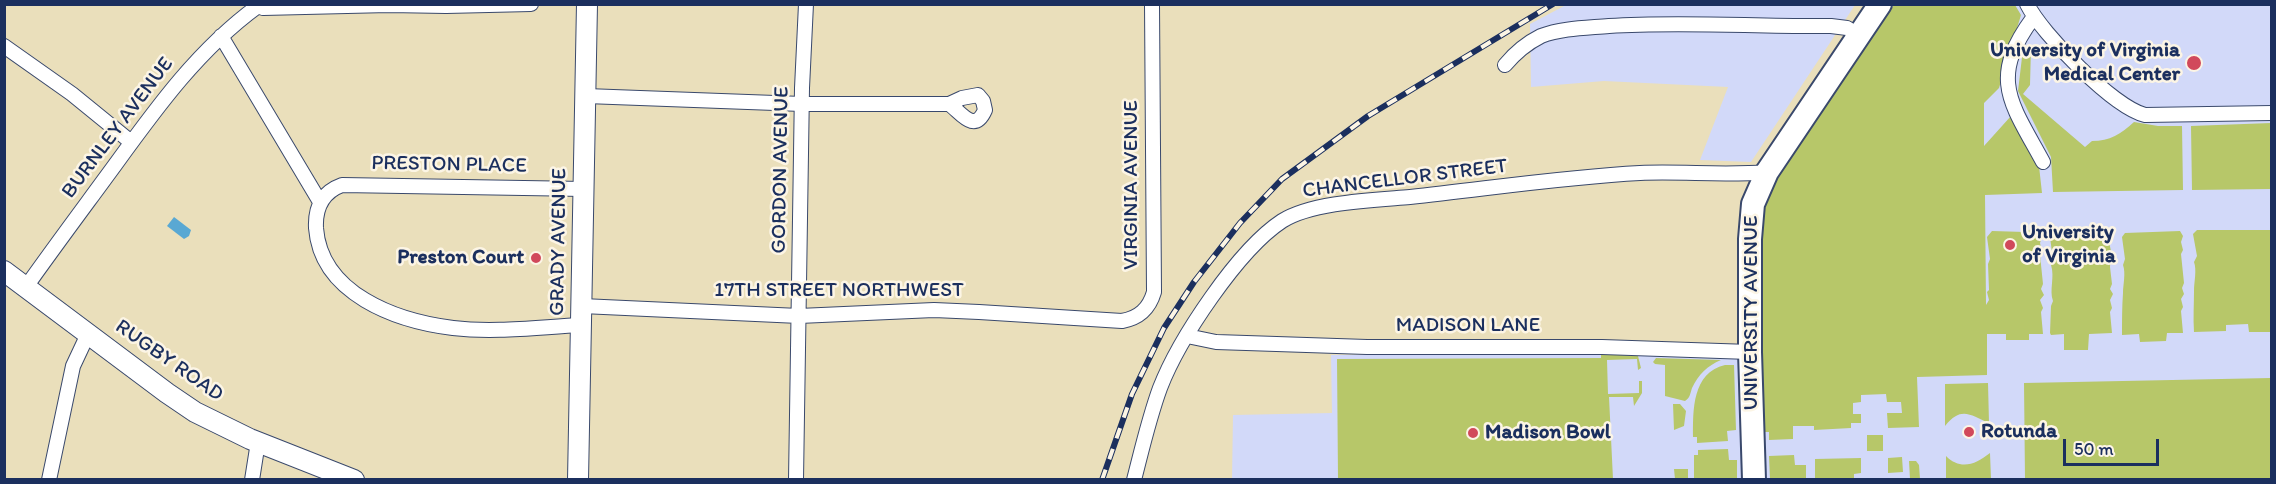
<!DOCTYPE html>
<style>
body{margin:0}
#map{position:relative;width:2276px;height:484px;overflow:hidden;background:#eadfbb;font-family:Itim,sans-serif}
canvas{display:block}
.frame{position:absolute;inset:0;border:6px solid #1b2f5e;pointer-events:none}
.scale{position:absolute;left:2063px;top:439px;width:96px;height:27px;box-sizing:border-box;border:3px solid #1b2f5e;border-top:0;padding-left:8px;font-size:18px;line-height:21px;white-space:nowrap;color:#1b2f5e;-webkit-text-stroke:4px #fcf5e5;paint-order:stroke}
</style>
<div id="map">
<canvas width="2276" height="484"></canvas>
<div class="frame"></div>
<div class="scale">50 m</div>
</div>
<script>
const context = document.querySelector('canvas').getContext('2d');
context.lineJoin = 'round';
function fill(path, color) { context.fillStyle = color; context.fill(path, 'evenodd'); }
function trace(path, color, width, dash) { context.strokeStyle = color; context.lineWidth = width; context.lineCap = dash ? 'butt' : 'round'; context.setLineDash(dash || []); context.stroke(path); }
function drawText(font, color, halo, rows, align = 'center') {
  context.font = font + ' Itim,sans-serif'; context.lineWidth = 5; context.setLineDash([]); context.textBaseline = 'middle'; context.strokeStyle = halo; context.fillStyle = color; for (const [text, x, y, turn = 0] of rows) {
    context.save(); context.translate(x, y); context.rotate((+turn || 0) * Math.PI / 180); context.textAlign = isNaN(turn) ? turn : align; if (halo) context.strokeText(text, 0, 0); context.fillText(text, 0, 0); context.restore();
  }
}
fill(new Path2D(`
 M1566,5H1855L1751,162L1700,160L1728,87L1604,81L1531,87L1530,24Z
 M1879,5H2271V479L1232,480L1233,415L1332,413L1331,355L1748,350Z`), '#d2d9f9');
fill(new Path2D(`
 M1894,5H2015L2021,15L1999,88L1984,103V146L2011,116L2039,166L2042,193L1985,195L1986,305L1989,300L1987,292L1989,290L1988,264L1990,259L1987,237L1992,231L2025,232L2037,226L2042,237L2040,243L2042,251L2040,255L2043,284L2041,289L2044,295L2040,300L2043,308L2041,312L2043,334H2029V340H2006V334H1987V375L1917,377L1919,427L1888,428L1887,413H1902L1901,402H1887L1886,394L1861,395V402L1853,403V414H1861V423H1851V428L1814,430V426H1793V439L1769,440V432H1762L1758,223L1773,179Z
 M2031,47L2030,85L2023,94L2085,147L2092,141C2110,141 2121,134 2134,122L2158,126H2182L2183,190L2053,192L2051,157L2018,91L2023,49Z
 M2271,123V189L2192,190L2191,126Z
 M2197,230H2271V332H2249L2248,324L2226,325V331L2194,332C2193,318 2194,304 2194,291C2194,282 2197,270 2194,262L2197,256L2193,234Z
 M2108,231L2112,237L2109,242L2111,251L2110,267L2112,284L2110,289L2113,294L2110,300L2112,308L2110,312L2112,333L2089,334L2088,350H2064V334L2051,335L2050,333L2051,306L2053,301C2049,290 2055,277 2051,265L2053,260L2050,237L2053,233Z
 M2180,231L2183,236L2181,242L2183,250L2181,254L2184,283L2182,288L2184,294L2181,299L2183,307L2181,311L2183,333H2167L2166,341L2140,342L2139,334L2122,335C2122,320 2122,307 2123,293C2123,285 2126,273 2123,265L2125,259L2122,237L2125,233Z
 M1601,354L1638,356L1641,368L1638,370L1637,359L1607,360L1608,394L1639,393V381H1642V393L1634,406L1633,397H1609L1613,479H1338L1337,359L1601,358Z
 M1656,358L1721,360C1707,366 1699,374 1692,388C1690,394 1690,398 1685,401L1665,396V365L1655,364L1653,362Z
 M1725,365H1734L1736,430L1727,431L1728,441L1697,443V437H1693C1693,410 1692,373 1725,365Z
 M2271,378V479H2025L2024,383Z
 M1988,383L1989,423C1971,416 1962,405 1945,426V384Z
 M1673,404H1680L1686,411L1684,426L1674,430Z
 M1867,435H1883V451H1867Z
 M1728,449L1729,460H1737V479H1694V455H1698V450Z
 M1990,453L1991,479H1946V456C1961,471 1976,464 1990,453Z
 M1794,455L1795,465H1806V479H1770L1769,456Z
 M1902,457L1903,472L1888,473V458Z
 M1861,458V473L1854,474V479L1815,478V459Z
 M1909,461H1916L1919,465L1920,479H1910Z
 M1674,469H1688V479H1675Z`), '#b7c769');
fill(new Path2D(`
 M174,217L191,230L189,236L184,239L167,226Z`), '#59a8d3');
const street = new Path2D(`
 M254,4L263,8L389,5L446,6L531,4
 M2027,4C2042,34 2113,107 2145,115L2272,113
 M2033,18C1988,79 2011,103 2043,162
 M221,36L320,202
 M4,46L72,94L131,142
 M1505,65C1515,53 1527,43 1541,36C1562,28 1587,28 1609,26C1683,21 1757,27 1831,26L1847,28L1860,36
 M586,96L802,104H949C960,111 974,135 985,110L983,101L978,95L962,98L949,104
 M26,287C55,246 85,206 115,165C157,107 199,49 258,6
 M582,306L799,316L934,310L979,312L1122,321C1139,318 1149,309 1154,292L1152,4
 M582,325C539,327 495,333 453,328C396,321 321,294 316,228C315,207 323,192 342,185L584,189
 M1187,336L1216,342L1367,347H1602L1750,352
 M49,480L73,366L88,334
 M252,480L258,442
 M796,480L802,88L806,4
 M1134,480C1142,449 1149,418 1160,388C1179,339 1238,250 1282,221C1312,202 1374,200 1410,197C1486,189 1563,177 1640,173C1682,171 1725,176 1767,172`);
const secondary = new Path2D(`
 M4,271L167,393L195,412L250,439L354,480
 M578,480L587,4`);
const primary = new Path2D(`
 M1754,480L1750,352V239L1753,204L1767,172L1880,4`);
trace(street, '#3a496c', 16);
trace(secondary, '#3a496c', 22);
trace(primary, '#3a496c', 26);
trace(street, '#fff', 14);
trace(secondary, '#fff', 20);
trace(primary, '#fff', 22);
const rail = new Path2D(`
 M1102,480L1132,394L1164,328L1194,282L1240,223L1282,179L1368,116L1553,4`);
trace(rail, '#1b2f5e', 6);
trace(rail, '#fcf5e5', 4, [11]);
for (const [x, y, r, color] of [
 [2194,63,8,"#d1495b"],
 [2010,245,6,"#d1495b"],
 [536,258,6,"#d1495b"],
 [1969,432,6,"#d1495b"],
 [1473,433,6,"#d1495b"]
]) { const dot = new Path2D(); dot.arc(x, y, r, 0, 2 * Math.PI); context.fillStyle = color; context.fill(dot); trace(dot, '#fcf5e5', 2); }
drawText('bold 21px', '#1b2f5e', '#fcf5e5', [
 ["University of Virginia",2180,51,"right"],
 ["Medical Center",2180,75,"right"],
 ["University",2022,233],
 ["of Virginia",2022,257],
 ["Preston Court",524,258,"right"],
 ["Rotunda",1981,432],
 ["Madison Bowl",1485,433]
], 'left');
drawText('21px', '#1b2f5e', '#fcf5e5', [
 ["BURNLEY AVENUE",118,128,-53],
 ["PRESTON PLACE",449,165,1],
 ["GORDON AVENUE",781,170,-89],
 ["CHANCELLOR STREET",1405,179,-7],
 ["VIRGINIA AVENUE",1132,185,-90],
 ["GRADY AVENUE",559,242,-89],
 ["17TH STREET NORTHWEST",839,291],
 ["UNIVERSITY AVENUE",1752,313,-90],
 ["MADISON LANE",1468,326],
 ["RUGBY ROAD",169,361,35]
]);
</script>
